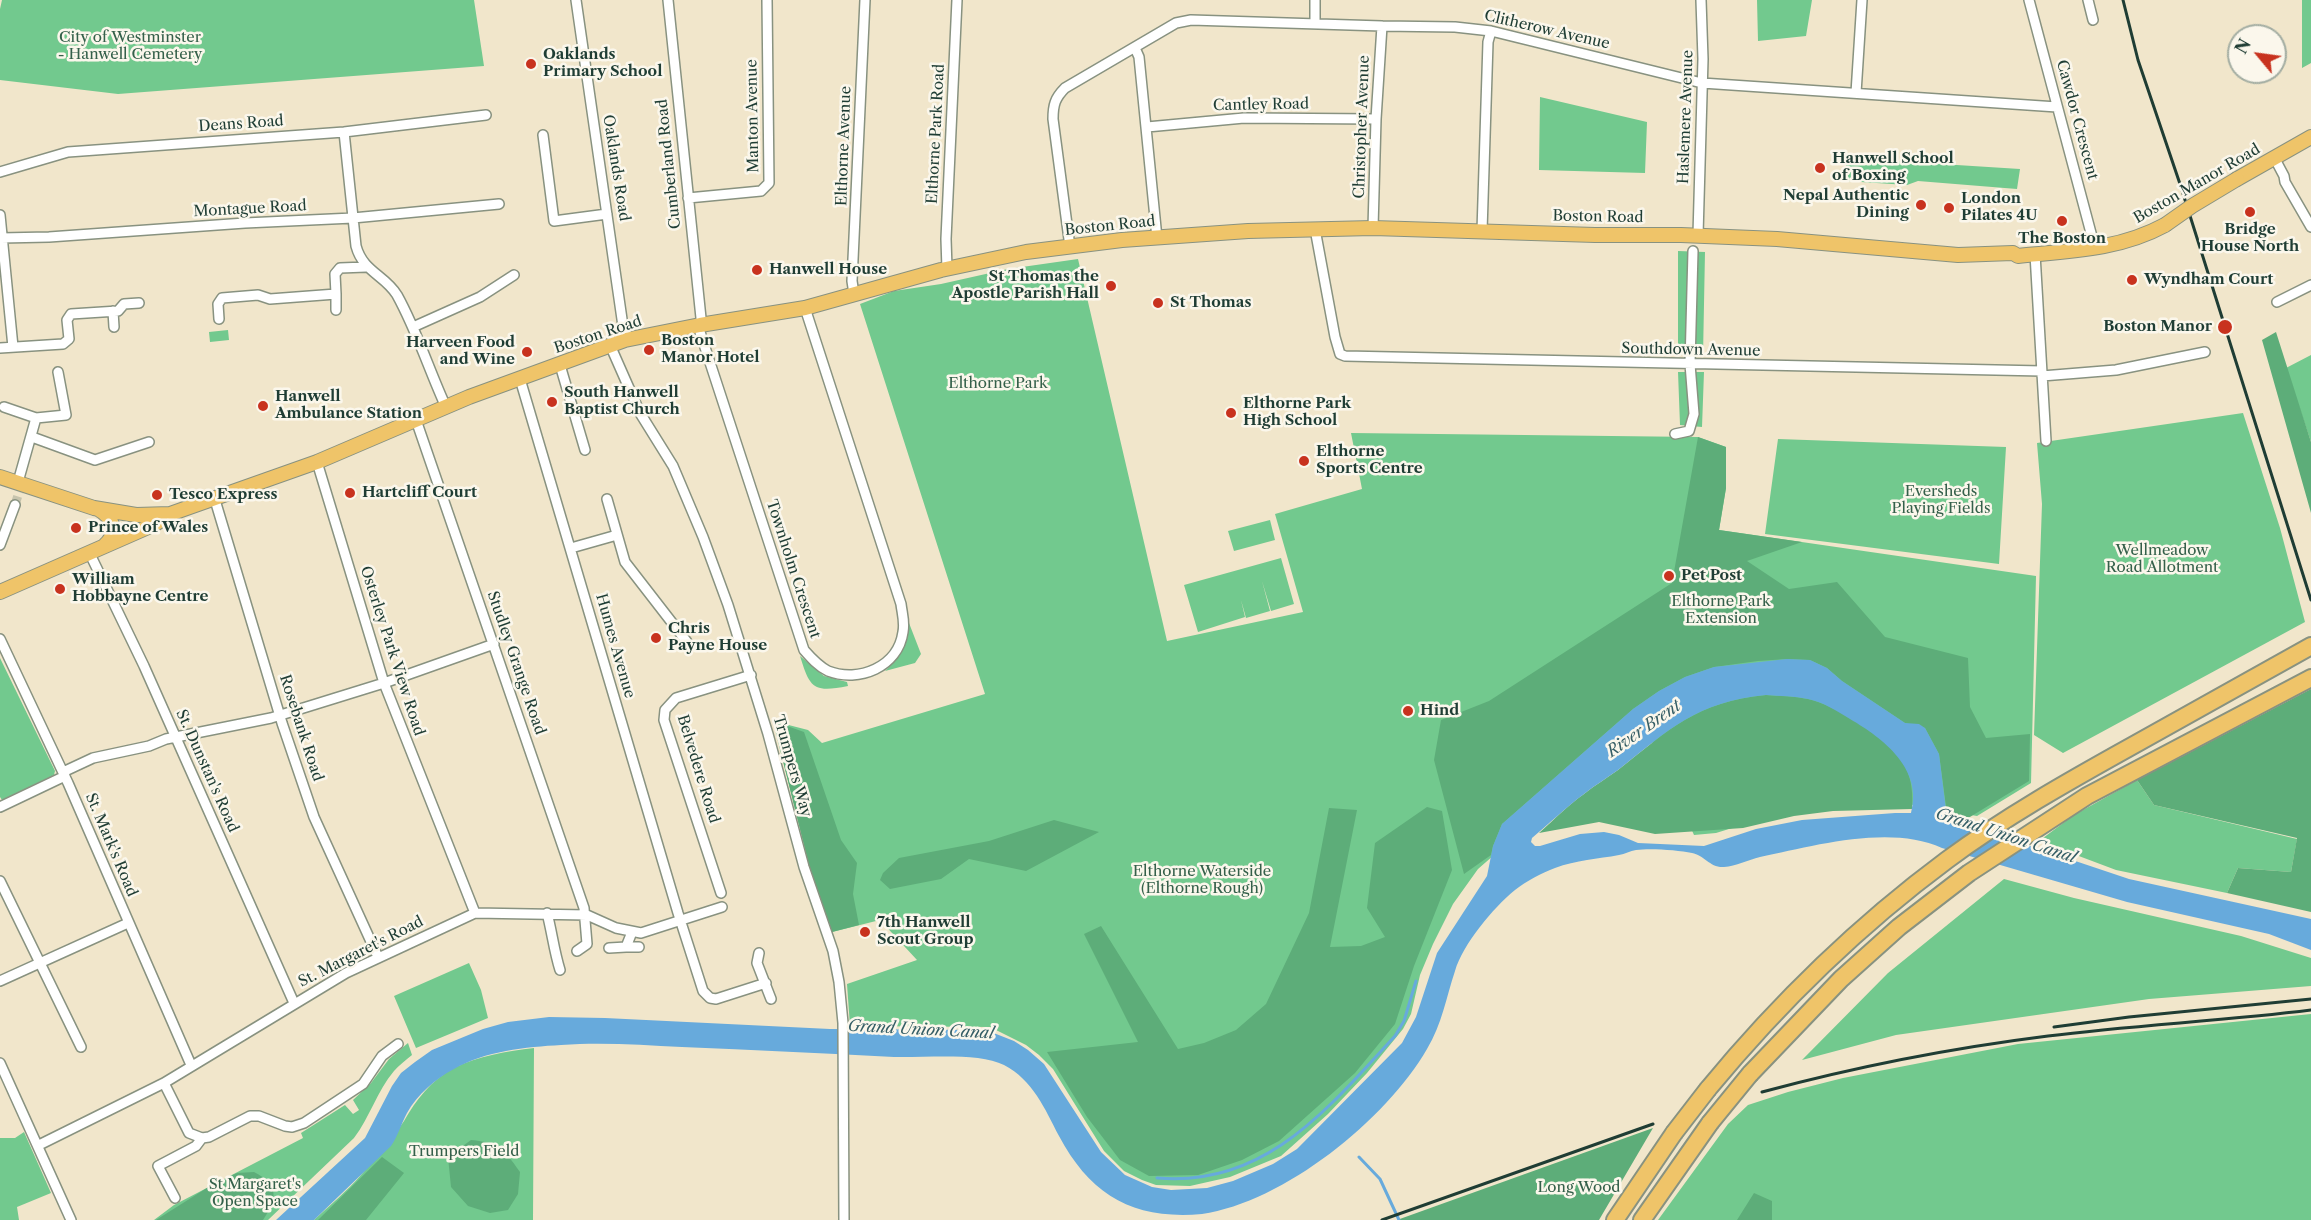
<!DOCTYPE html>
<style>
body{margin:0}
#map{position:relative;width:2311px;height:1220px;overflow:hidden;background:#f1e6cb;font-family:"Libre Caslon Text",serif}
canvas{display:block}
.north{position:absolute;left:2227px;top:24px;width:60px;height:60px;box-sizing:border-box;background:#fbf7ec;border:2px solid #a3ada2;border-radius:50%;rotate:299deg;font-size:16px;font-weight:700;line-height:24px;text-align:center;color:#1f3d34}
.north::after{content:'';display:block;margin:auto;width:21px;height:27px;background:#c8321e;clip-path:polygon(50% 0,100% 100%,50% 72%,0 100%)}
</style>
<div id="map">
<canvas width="2311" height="1220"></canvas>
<div class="north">N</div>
</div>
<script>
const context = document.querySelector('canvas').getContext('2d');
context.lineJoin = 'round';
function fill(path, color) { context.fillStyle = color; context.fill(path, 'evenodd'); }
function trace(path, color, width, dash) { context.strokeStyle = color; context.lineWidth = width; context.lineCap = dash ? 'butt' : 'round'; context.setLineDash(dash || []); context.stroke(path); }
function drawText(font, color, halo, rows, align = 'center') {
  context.font = font + ' "Libre Caslon Text",serif'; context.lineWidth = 5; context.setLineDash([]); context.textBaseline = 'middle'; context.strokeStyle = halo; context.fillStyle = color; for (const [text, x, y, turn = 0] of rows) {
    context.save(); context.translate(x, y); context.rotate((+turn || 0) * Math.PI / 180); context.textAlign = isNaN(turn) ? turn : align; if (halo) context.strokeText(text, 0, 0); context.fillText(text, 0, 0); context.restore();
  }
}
fill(new Path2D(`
 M2,0H474L484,66L118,94L0,80V9Z
 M1757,0H1812L1806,36L1758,41Z
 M2302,0H2311V63L2302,68Z
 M1540,97L1647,122L1645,173L1539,170Z
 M1846,158L2020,169L2017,189L1918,181L1907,185L1846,181Z
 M1678,251L1705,252L1703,356L1678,354Z
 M1078,259L1167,641L1303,612L1275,514L1362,489L1351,433L1698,437L1726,447V488L1719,530L2036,576L2031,783L1977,816L1907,804L1833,805L1758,820L1716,833L1694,835L1644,724L1478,869L1453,904L1433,944L1420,975L1411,1014L1403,1029L1367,1073L1328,1114L1281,1156L1230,1177L1190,1186L1156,1185L1142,1180L1124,1171L1104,1151L1053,1069L1039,1055L1026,1045L990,1027L850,1026L847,984L917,960L880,920L832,932L811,873L773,721L808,730L822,743L985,694L860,304L894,291L941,284L1008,269Z
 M228,330L229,340L210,342L209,332Z
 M2311,355V442L2286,368Z
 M1678,372H1704L1702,427L1680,425Z
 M2243,413L2280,528L2305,622L2063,753L2034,735L2042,504L2037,443Z
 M1778,439L2006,447L1999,564L1765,534Z
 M1270,520L1275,540L1234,551L1228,531Z
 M1281,558L1294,604L1271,611L1262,581L1270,611L1246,618L1241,600L1245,617L1198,632L1184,585Z
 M909,623L921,654L915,663L885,671C900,657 906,643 909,623Z
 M800,656L824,676L847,682L848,686C813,693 810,688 800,656Z
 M0,658L55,771L54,775L2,800L0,797Z
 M2137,780L2154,805L2297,839L2291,872L2238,868L2227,893L2116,870L2039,841L2074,815Z
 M2004,879L2074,898L2241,936L2311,958V986L2149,999L1896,1035L1802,1060L1888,973Z
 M469,963L481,990L488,1018L416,1048L394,996Z
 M2311,1014V1220H1658L1728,1124L1748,1105L1788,1092L1843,1078L2018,1044Z
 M408,1043L412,1055C406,1060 399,1065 394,1071C377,1091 370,1117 354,1138L268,1220H154L174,1205L303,1138L301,1133L345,1105L353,1114L359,1110L353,1100L371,1083L389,1059Z
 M534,1048L533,1220H314C330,1205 347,1191 361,1175C375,1159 392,1140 404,1121C416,1100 431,1080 454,1068C478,1056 507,1051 534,1048Z
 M24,1132L51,1193L17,1207L19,1220H0V1138H15Z`), '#72c98e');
fill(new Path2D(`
 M2276,332L2311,442V513L2262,340Z
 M1698,437L1726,447V488L1719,530L1802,542L1747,561L1789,589L1837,582L1885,637L1968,658L1970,707L1986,738L2030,734L2029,781L1965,820L1947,814L1939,754L1925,728L1905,723L1842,681L1827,668L1810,660L1787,659L1758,661L1714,667L1685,677L1659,691L1633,709L1502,824L1493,846L1491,855L1464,874L1434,760L1441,720L1489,701L1672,583Z
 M2311,689V912L2227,893L2238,868L2291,872L2297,838L2154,805L2137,780Z
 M1766,695C1780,696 1794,696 1808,699C1838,706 1892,740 1906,768C1912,781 1913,795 1912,809L1833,811L1794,816L1743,828L1655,834L1599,822L1539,833C1554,820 1568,805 1584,794C1595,785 1607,778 1618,770C1670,729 1696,702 1766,695Z
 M773,721L804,732L841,840L857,863L853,894L859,925L832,932L811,873Z
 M1427,807L1442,811L1452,870L1414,966L1395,1024L1355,1073L1279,1141L1242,1160L1198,1175L1149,1176L1120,1160L1087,1117L1047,1052L1138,1042L1084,934L1101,926L1178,1049L1204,1043L1236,1030L1266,1004L1309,913L1329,808L1357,810L1330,947L1361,946L1385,937L1367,908L1375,843Z
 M1054,820L1099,832L1026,871L969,859L941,879L890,889L880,880L883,873L899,858L989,841Z
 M1653,1128L1599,1220H1397Z
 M471,1140C500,1143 503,1148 520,1172L518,1194L508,1210L490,1213L468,1206L451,1187L448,1157Z
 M382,1157L404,1173L366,1220H318Z
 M254,1172C280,1185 277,1199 263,1220H156L210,1186L237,1173Z
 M1754,1193L1772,1201V1220H1737Z`), '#5dad79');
fill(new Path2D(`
 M1787,659L1810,660L1827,668L1842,681L1905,723L1919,724L1925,728L1939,754L1947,818L2129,879L2311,919V950L2269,934L2127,902L1942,848C1890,824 1813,846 1760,857C1748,860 1736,866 1724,867C1710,868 1704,855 1692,853C1678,850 1650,848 1636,850C1630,851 1625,854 1619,855C1598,859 1576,860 1555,868C1542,873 1526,881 1515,890C1493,908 1463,944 1455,971C1446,998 1442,1024 1427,1049C1386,1120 1284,1202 1202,1214C1134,1220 1091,1196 1059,1136C1045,1109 1033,1080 1004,1065C979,1052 924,1058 894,1057C823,1053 753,1050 682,1047C641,1045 602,1042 561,1045C526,1047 485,1051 454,1069C436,1078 417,1095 407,1113C401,1124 398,1136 391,1146L314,1220H276L365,1138L392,1086L401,1073L415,1062L432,1050L483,1029L508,1022L549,1017L605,1018L830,1029L986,1030L1014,1041L1028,1050L1044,1064L1101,1152L1125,1175L1152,1187L1171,1190L1207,1188L1233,1181L1273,1164L1297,1149L1402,1043L1416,1017L1437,953L1487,876L1493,846L1502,824L1633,709L1659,691L1685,677L1714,667ZM1766,695C1780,696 1794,696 1808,699C1823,702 1837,711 1850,719C1884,739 1923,769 1911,813H1895L1802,820L1756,829L1704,846L1638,843L1619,835L1604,832L1580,834L1540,846H1535L1531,842L1532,838C1549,824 1566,807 1584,794C1595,785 1607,778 1618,770C1670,729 1696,702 1766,695Z`), '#67aadc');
trace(new Path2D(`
 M1359,1157L1380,1179L1399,1220
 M1157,1178C1266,1188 1329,1107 1395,1036L1404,1021L1416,981`), '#67aadc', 3);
trace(new Path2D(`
 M15,505L19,492`), '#c7c4ad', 9, [9, 4.5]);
const minor = new Path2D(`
 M576,0L625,340
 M668,0L701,318L700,332L804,650C811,658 818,666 828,671C859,683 898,667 903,632C905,622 902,613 901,604L805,308
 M2029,0L2095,248
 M2088,0L2093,20
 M1315,24V0
 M1135,48L1139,57L1157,238
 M1856,93L1862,0
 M1147,127L1244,118L1376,119
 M344,132L356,246C363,272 385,275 397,295C417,331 429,370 446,407
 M543,135L554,221L607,214
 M2275,159L2284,176L2285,182L2311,227
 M0,172L68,152L344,132L486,115
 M688,198L761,191L769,183L767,0
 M0,215L13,347
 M1373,228L1376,119L1382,26
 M1315,229L1335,337L1340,354
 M1482,231L1488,42L1491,31
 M1698,235L1703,59L1701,0
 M1,238L49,237L245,223L353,218L499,204
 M1070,247L1053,119C1053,105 1055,98 1065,88L1176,23L1191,20L1382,26L1455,27L1491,31L1702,83L2057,107
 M2035,254L2046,441
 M947,269L946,239L957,0
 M336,294V310
 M854,294L852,281L865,0
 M2277,302L2311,285
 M113,311L114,327
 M219,319L218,304L222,298L258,295L270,299L336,294L335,274L340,268L366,267
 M413,327L480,297L514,275
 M610,345L640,413L673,466L703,537L728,605L768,734L804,867L833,951L839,982L843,1023L844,1220
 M0,348L63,344L69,339L67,320L71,314L118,311L124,304L139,303
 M1340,354L1345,356L2042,371
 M560,365L585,450
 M2042,376L2116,370L2205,352
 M520,379L678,913L703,991L710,998L716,999L766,983
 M4,407L36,418L66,415L58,372
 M416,420L584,908L587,944L577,951
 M1675,434L1689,431L1694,414L1690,364L1693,251
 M32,437L95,460L149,442
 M317,462L384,683L475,913
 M18,482L36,418
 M607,499L625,562L687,642
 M215,500L282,723L314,817L378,957
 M0,545L15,505
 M571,548L617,535
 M89,552L144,666L294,1003
 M0,639L68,783L191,1065
 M63,772L93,758L149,746L166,739L271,718L384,683L494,644
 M0,807L65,776
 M0,881L81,1047
 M721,893L664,720L665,710L676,698L751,675
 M547,913C552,932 554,951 560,970
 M626,947H639
 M609,948L626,947L632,932
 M759,953L757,963L771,999
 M0,981L128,923
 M0,1063L71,1220
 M164,1083L189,1133L202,1138L209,1137L250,1116H259L285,1126L292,1127L304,1123L363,1084L382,1056L398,1044
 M39,1145L164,1083L346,973L475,913L587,915L616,928L641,933L722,907
 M175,1198L158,1166L196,1146L202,1138`);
const primary = new Path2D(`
 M2237,179L2311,137
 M0,477L94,508L136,515L170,514
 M98,509C113,517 119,533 105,545
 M0,592L155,524L170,514L317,462L469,397L625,340L700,325L805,308L941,270L1026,252L1122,240L1248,231L1373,228L1595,235H1681L1777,239L1958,255L2013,253L2018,256C2069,251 2119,250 2165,225`);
const motorway = new Path2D(`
 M1750,1074L1841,979L1899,927L1969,873L2087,796L2311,678
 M1708,1089C1779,1003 1858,926 1947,860C2005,817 2069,781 2132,746C2192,713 2251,679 2311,646
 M1615,1220L1674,1133
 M1642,1220L1710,1123`);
trace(minor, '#889280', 12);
trace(primary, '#889280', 16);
trace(motorway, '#889280', 20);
trace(minor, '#fff', 9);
trace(primary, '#efc469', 14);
trace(motorway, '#efc469', 16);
trace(new Path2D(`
 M2123,0L2138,60L2180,184L2311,600
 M2054,1027L2129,1017L2311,999
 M1762,1092C1855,1067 1952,1048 2048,1036C2135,1025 2223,1021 2311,1010
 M1382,1220L1653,1124`), '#1f3d34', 3);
const primaryBridge = new Path2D(`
 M2165,225L2192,206L2237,179`);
const motorwayBridge = new Path2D(`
 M1710,1123L1750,1074
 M1674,1133L1708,1089`);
trace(primaryBridge, '#889280', 16, []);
trace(motorwayBridge, '#889280', 20, []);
trace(primaryBridge, '#efc469', 14);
trace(motorwayBridge, '#efc469', 16);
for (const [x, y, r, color] of [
 [531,64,6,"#c8321e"],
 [1820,168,6,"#c8321e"],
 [1921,205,6,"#c8321e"],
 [1949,208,6,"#c8321e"],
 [2250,212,6,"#c8321e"],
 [2062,221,6,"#c8321e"],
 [757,270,6,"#c8321e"],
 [2132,280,6,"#c8321e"],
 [1111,286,6,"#c8321e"],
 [1158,303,6,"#c8321e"],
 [2225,327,8,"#c8321e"],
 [649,350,6,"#c8321e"],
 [527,352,6,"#c8321e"],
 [552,402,6,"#c8321e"],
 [263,406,6,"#c8321e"],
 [1231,413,6,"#c8321e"],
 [1304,461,6,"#c8321e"],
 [350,493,6,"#c8321e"],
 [157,495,6,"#c8321e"],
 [76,528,6,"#c8321e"],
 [1669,576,6,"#c8321e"],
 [60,589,6,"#c8321e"],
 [656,638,6,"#c8321e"],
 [1408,711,6,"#c8321e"],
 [865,932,6,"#c8321e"]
]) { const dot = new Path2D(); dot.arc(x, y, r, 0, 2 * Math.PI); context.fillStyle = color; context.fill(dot); trace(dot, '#fbf7ec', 2); }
drawText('15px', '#1f3d34', '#fbf7ec', [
 ["Clitherow Avenue",1547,30,13],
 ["Cantley Road",1261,105,-1],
 ["Manton Avenue",753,116,-91],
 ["Haslemere Avenue",1686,117,-88],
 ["Cawdor Crescent",2077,120,75],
 ["Deans Road",241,124,-4],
 ["Christopher Avenue",1362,127,-88],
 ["Elthorne Park Road",936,134,-87],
 ["Elthorne Avenue",844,146,-88],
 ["Cumberland Road",669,164,-96],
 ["Oaklands Road",616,168,81],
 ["Boston Manor Road",2197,184,-30],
 ["Montague Road",250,209,-3],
 ["Boston Road",1598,217,1],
 ["Boston Road",1110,226,-6],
 ["Boston Road",598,335,-18],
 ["Southdown Avenue",1691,350,1],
 ["Townholm Crescent",793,569,72],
 ["Humes Avenue",615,646,74],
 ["Osterley Park View Road",392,651,72],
 ["Studley Grange Road",516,663,71],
 ["Rosebank Road",301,728,72],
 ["Trumpers Way",792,766,74],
 ["Belvedere Road",698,769,73],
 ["St. Dunstan's Road",207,771,66],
 ["St. Mark's Road",111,845,67],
 ["St. Margaret's Road",361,952,-27]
]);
drawText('15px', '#34604a', '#fbf7ec', [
 ["City of Westminster",130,38],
 ["- Hanwell Cemetery",130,55],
 ["Elthorne Park",998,384],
 ["Eversheds",1941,492],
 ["Playing Fields",1941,509],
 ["Wellmeadow",2162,551],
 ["Road Allotment",2162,568],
 ["Elthorne Park",1721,602],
 ["Extension",1721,619],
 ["Elthorne Waterside",1202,872],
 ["(Elthorne Rough)",1202,889],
 ["Trumpers Field",464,1152],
 ["St Margaret's",255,1185],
 ["Open Space",255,1202],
 ["Long Wood",1579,1188]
]);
drawText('bold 15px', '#1f3d34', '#fbf7ec', [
 ["Oaklands",543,55],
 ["Primary School",543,72],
 ["Hanwell School",1832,159],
 ["of Boxing",1832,176],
 ["Nepal Authentic",1909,196,"right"],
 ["Dining",1909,213,"right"],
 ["London",1961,199],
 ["Pilates 4U",1961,216],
 ["Bridge",2250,230,"center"],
 ["House North",2250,247,"center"],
 ["The Boston",2062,239,"center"],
 ["Hanwell House",769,270],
 ["St Thomas the",1099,277,"right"],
 ["Apostle Parish Hall",1099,294,"right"],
 ["Wyndham Court",2144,280],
 ["St Thomas",1170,303],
 ["Boston Manor",2212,327,"right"],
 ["Boston",661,341],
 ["Manor Hotel",661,358],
 ["Harveen Food",515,343,"right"],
 ["and Wine",515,360,"right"],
 ["South Hanwell",564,393],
 ["Baptist Church",564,410],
 ["Hanwell",275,397],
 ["Ambulance Station",275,414],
 ["Elthorne Park",1243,404],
 ["High School",1243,421],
 ["Elthorne",1316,452],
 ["Sports Centre",1316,469],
 ["Hartcliff Court",362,493],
 ["Tesco Express",169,495],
 ["Prince of Wales",88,528],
 ["Pet Post",1681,576],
 ["William",72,580],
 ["Hobbayne Centre",72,597],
 ["Chris",668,629],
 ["Payne House",668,646],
 ["Hind",1420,711],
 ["7th Hanwell",877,923],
 ["Scout Group",877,940]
], 'left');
drawText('italic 16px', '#355e66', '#fbf7ec', [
 ["River Brent",1644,729,-35],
 ["Grand Union Canal",2006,836,18],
 ["Grand Union Canal",921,1030,3]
]);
</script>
